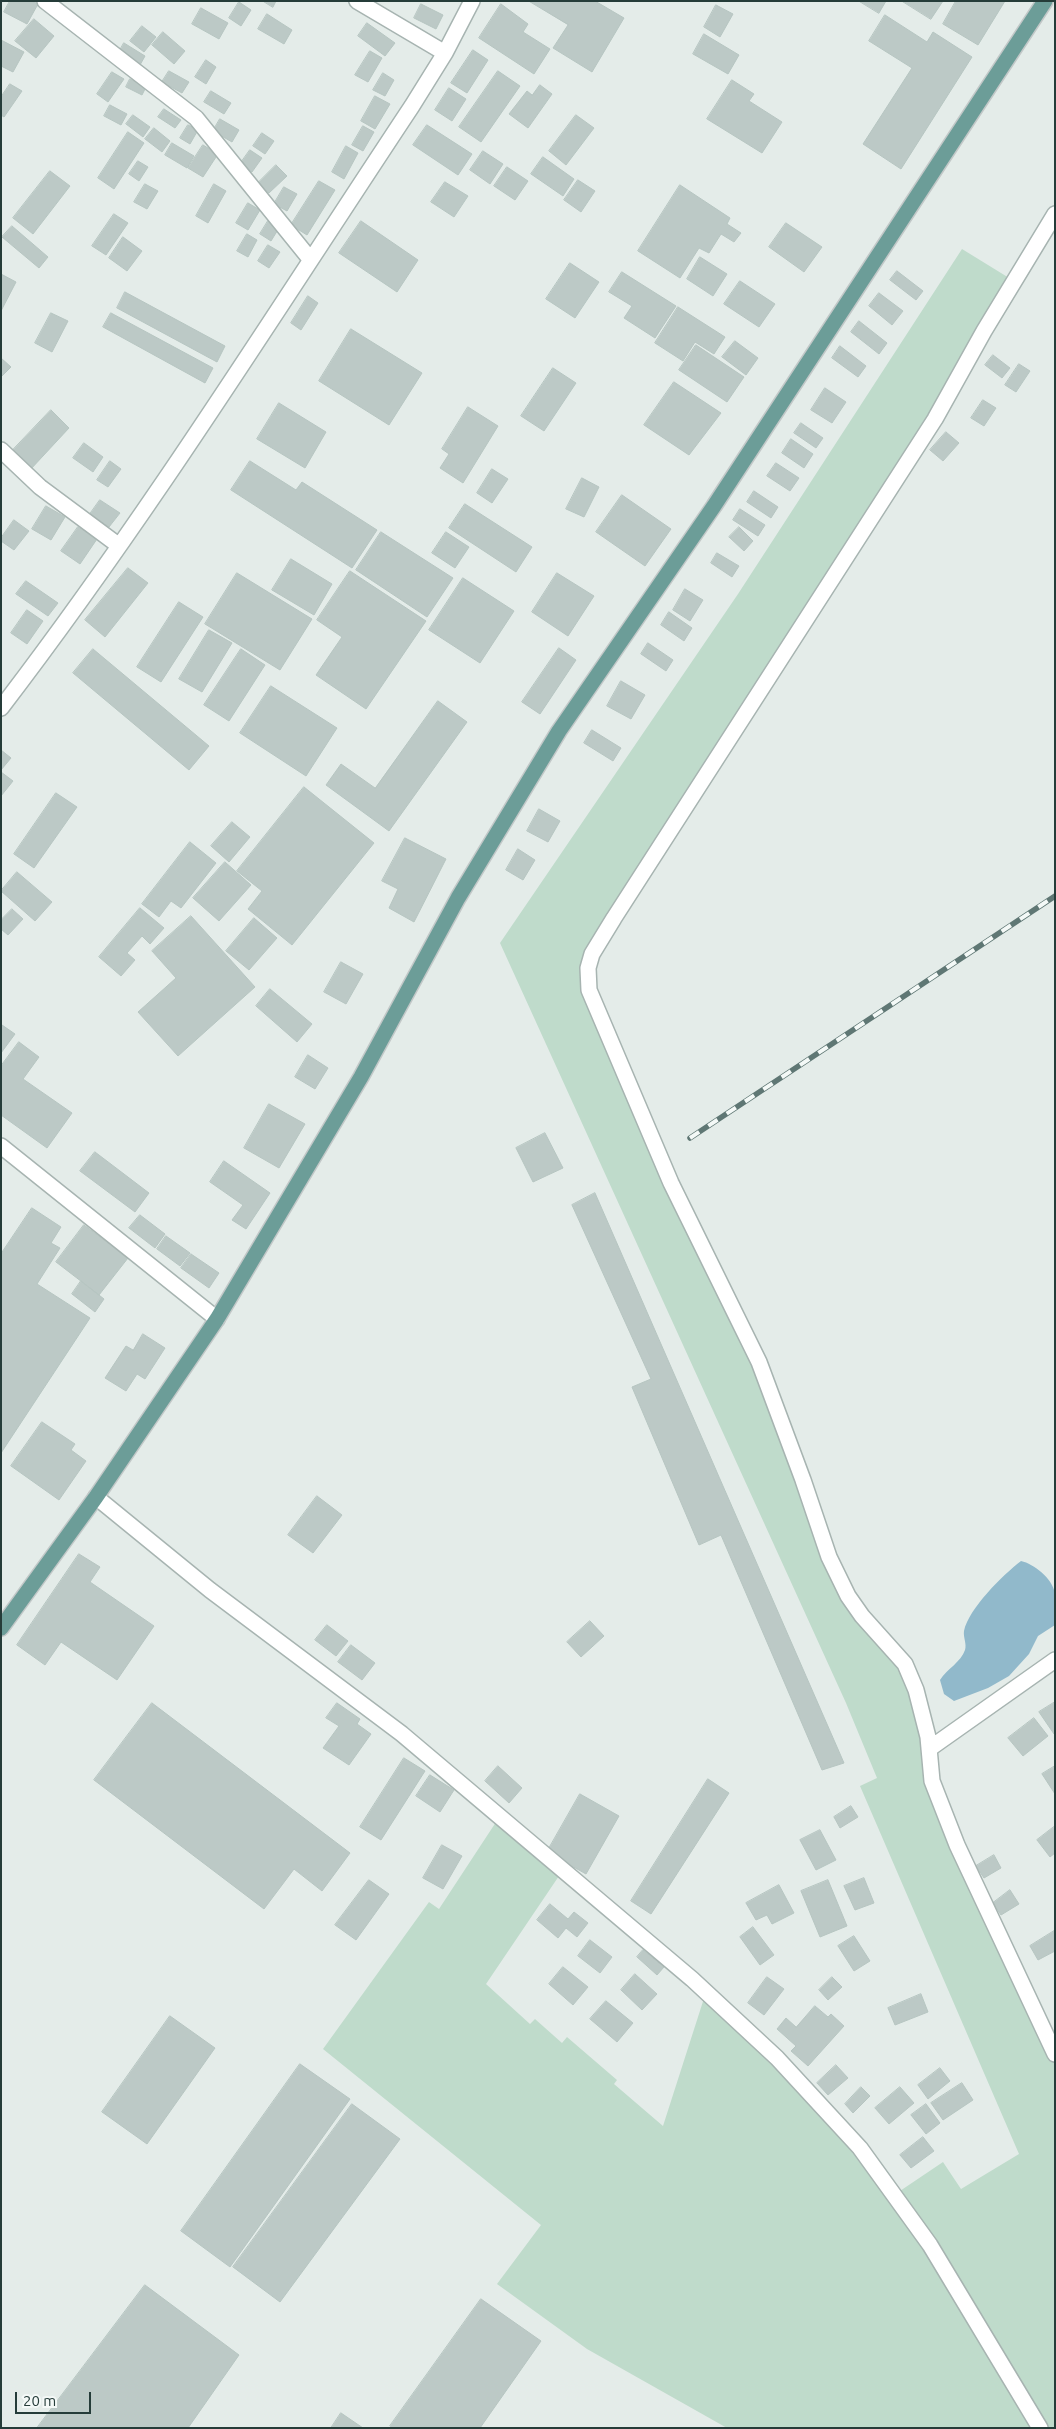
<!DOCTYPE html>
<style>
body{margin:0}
#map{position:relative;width:1056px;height:2429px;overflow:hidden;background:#e4ece9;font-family:Ubuntu,sans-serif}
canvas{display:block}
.frame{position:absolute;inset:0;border:2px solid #253c39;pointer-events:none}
.scale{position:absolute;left:15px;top:2392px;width:76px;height:22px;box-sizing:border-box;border:2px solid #253c39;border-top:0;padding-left:6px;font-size:15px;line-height:18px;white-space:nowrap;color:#253c39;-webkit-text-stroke:4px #f4f9f7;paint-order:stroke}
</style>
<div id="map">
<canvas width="1056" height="2429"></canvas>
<div class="frame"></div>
<div class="scale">20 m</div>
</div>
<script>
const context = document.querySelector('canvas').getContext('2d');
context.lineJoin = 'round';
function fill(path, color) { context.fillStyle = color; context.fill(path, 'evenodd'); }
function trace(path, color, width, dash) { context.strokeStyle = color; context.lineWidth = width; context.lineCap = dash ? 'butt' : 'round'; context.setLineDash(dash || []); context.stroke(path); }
fill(new Path2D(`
 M962,249L1014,281L592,954L589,990L736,1312L829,1557L905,1664L932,1781L1055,2054V2428H727L587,2349L497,2284L541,2225L323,2049L429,1902L439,1909L500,1816L563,1870L486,1984L530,2024L535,2019L562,2043L567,2037L617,2080L614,2084L663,2126L706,1992L894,2195L943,2162L961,2189L1019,2154L860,1786L877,1778L846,1703L500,943L738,594Z`), '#bfdbcb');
fill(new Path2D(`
 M1021,1561C1034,1564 1052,1578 1055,1593C1056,1603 1055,1615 1055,1625L1038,1636L1029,1654L1009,1676L988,1688L954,1701L944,1694L940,1680C947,1669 961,1662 965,1650C967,1644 963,1637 964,1631C969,1608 1003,1575 1021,1561Z`), '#91b9cb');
const building = new Path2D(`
 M10,1H32L38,4L27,24L4,12Z
 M263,1H276L273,7Z
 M529,1H595L624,18L592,72L553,48L568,25Z
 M859,1H886L879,13Z
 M902,1H943L931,19Z
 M956,1H1005L978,45L943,24Z
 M239,2L251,10L241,26L229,18Z
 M421,4L443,15L436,29L414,18Z
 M501,4L528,24L523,32L550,49L534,74L479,38Z
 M716,5L733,14L720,37L704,27Z
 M201,8L228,23L219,39L192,24Z
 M267,14L292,30L284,44L258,29Z
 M885,15L927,42L933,32L972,57L901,169L863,144L912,68L869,41Z
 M34,19L54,36L36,58L15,41Z
 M367,23L395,43L385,56L358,36Z
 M142,26L156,37L144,52L130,41Z
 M163,32L185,51L174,64L152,45Z
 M704,34L739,55L728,74L693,54Z
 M1,40L24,52L13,72L1,66Z
 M124,43L145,56L140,65L119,52Z
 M473,50L488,60L467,93L451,83Z
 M370,51L382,58L368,82L355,75Z
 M206,60L216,67L206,84L195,77Z
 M169,71L189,82L182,93L162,82Z
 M498,71L520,86L481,142L459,127Z
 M112,72L124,79L108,102L97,94Z
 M383,73L394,80L385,96L373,90Z
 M130,79L146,87L142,95L126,87Z
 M732,80L754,94L749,101L782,122L762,153L707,119Z
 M10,84L22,91L4,117L1,115V97Z
 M540,85L552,94L528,128L509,114L527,91L532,95Z
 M449,88L466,99L452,121L435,110Z
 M211,91L231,103L224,114L204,102Z
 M375,96L390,104L375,129L361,121Z
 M110,105L127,114L121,125L104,116Z
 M164,109L181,120L175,128L158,117Z
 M133,115L150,127L143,137L126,124Z
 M576,115L594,128L566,165L549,151Z
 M220,119L239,130L232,142L213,131Z
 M188,125L198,130L190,144L180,138Z
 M427,125L472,154L458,175L413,145Z
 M363,126L374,132L363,151L352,145Z
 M154,128L170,141L162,152L145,139Z
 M128,132L144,143L114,189L98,178Z
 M262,133L274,141L265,154L253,146Z
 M172,143L194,156L187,168L165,155Z
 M203,145L218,154L203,177L188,168Z
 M346,146L358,153L344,179L332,172Z
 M250,150L262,158L252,172L240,164Z
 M483,151L503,164L490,184L470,170Z
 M543,157L574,179L563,196L531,174Z
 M138,161L148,167L139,181L129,174Z
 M276,165L287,176L269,193L258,183Z
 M507,167L528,181L515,200L494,186Z
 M50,171L70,186L33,234L13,218Z
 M578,180L595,191L581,212L564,200Z
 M319,181L335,190L307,235L291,225Z
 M445,182L468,196L454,217L431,202Z
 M145,184L158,191L147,209L134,202Z
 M214,184L226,191L208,223L196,216Z
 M680,185L730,218L727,224L741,233L734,242L721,234L709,253L699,248L680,278L638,251Z
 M284,187L297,194L287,211L274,204Z
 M248,203L260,210L248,230L236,223Z
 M114,214L128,223L106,255L92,246Z
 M268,221L279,228L271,241L260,234Z
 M361,221L418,260L397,292L339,253Z
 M786,223L822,247L804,272L769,247Z
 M12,226L48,257L39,268L2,237Z
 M247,234L257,240L248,257L237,251Z
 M123,237L142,251L127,271L109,258Z
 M268,245L280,252L269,268L258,261Z
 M700,257L727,274L713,296L687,279Z
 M570,263L599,282L575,318L546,299Z
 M897,271L923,291L916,300L890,280Z
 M622,272L676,306L655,338L624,318L632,306L609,292Z
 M1,274L16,282L1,311Z
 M740,281L775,304L759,327L724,304Z
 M125,292L225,346L217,362L117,308Z
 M879,293L903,311L892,325L869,306Z
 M308,296L318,303L301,330L291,323Z
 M678,307L725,337L714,354L695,342L683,361L655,343Z
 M51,313L68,321L52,352L35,343Z
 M111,313L213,368L205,383L103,327Z
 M859,321L887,343L879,354L851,332Z
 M351,329L422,373L389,425L319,381Z
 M735,341L758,358L746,375L722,357Z
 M696,345L744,377L727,402L679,370Z
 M840,346L866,366L858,377L832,358Z
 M993,355L1010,368L1002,378L985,365Z
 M1,358L11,367L1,377Z
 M1019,364L1030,371L1016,392L1005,385Z
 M553,368L576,383L544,431L521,416Z
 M674,382L721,413L689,455L644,425Z
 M825,388L846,402L832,423L811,410Z
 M983,400L996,408L984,426L971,418Z
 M279,403L326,432L305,468L257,439Z
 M468,407L498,426L463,483L440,468L449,454L442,449Z
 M51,410L69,428L30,470L11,452Z
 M801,423L823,438L816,448L794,433Z
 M946,432L959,443L943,461L930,450Z
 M791,439L813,454L804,468L782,453Z
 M84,443L103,457L93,472L73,458Z
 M110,461L121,469L108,487L97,480Z
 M250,461L296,490L302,482L377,530L352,568L231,490Z
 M776,463L799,478L790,491L767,476Z
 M492,469L508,479L492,503L477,493Z
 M582,478L599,487L584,517L566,509Z
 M754,491L778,507L771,518L747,502Z
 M622,495L671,529L645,566L596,532Z
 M100,500L120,513L109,527L90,514Z
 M465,504L532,547L516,572L449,528Z
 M46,506L65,517L51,540L32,529Z
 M740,509L765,525L758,536L733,520Z
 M14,520L29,531L14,550L1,541V538Z
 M78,527L97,539L80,564L61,551Z
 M739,527L753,541L744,551L729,537Z
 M381,532L453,578L427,617L356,570Z
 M446,532L469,547L455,568L432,553Z
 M717,553L739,566L732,577L711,563Z
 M291,559L332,584L314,615L272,590Z
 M128,568L148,583L105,637L85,620Z
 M350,571L426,621L366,709L316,675L342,637L317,620Z
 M237,573L312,619L280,670L205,624Z
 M557,573L594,596L568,636L532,612Z
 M463,578L514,611L480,663L429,630Z
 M26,581L58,603L48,616L16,594Z
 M685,589L703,600L690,621L673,610Z
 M179,602L203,617L161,682L137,667Z
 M27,610L43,621L27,644L11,633Z
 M669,612L692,628L684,641L661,625Z
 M209,630L232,643L202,692L179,679Z
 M648,643L673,660L666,671L641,654Z
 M559,648L576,660L540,714L522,702Z
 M93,649L209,746L189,770L73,673Z
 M241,649L265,665L229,721L204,705Z
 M621,681L645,695L631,719L607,706Z
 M271,686L337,728L306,776L240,733Z
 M438,701L467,722L389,831L326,785L341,764L375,788Z
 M592,730L621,748L613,761L584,743Z
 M1,750L11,758L1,770Z
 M1,772L13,781L1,796Z
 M304,787L374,843L292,945L248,909L262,891L237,871Z
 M56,793L77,807L34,868L14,854Z
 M539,809L560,821L548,842L527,831Z
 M232,822L250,837L229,862L211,846Z
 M405,838L446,859L414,922L389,908L398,889L382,881Z
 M190,842L216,863L181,908L171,901L159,917L142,904Z
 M518,849L535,860L523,880L506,870Z
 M225,862L251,885L219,921L193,898Z
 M17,872L52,902L35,921L1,891Z
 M140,908L164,928L150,944L142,936L127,953L135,960L121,976L99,957Z
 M12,909L23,919L8,935L1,929V920Z
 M191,916L255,987L178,1056L138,1012L176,978L152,951Z
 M254,918L277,938L249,970L226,951Z
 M341,962L363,974L346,1004L324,992Z
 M270,989L312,1024L297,1042L256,1006Z
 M2,1025L15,1034L1,1053V1025Z
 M19,1042L39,1057L23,1079L72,1113L47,1148L1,1115V1066Z
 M308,1055L328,1068L315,1089L295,1077Z
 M269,1104L305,1124L279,1168L244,1148Z
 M545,1133L563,1168L533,1182L516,1148Z
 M95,1152L149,1193L135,1212L80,1171Z
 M224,1161L270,1193L246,1229L232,1220L243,1205L210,1182Z
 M595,1193L844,1763L822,1770L721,1535L699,1545L632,1387L651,1379L572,1205Z
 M32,1208L61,1227L51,1243L60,1248L37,1284L90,1318L1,1453V1254Z
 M140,1215L165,1234L155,1248L129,1228Z
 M84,1225L128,1258L99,1295L56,1262Z
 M166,1236L190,1253L180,1266L157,1249Z
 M191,1254L219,1273L209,1288L181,1268Z
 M81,1281L104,1299L95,1312L72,1294Z
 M143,1334L165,1348L145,1379L137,1374L126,1391L105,1378L126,1346L133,1350Z
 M42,1422L75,1444L71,1450L86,1461L59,1500L11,1466Z
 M317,1496L342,1515L313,1553L288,1535Z
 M79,1554L100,1567L90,1582L154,1626L117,1680L61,1642L45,1665L17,1645Z
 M590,1621L604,1636L581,1657L567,1642Z
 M327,1625L348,1641L336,1656L315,1640Z
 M351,1645L375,1663L362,1680L338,1662Z
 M1055,1702V1733L1054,1734L1039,1712Z
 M152,1703L350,1853L322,1891L294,1869L264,1909L94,1780Z
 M337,1703L360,1719L357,1724L371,1734L349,1765L323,1748L339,1726L326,1718Z
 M1034,1718L1048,1736L1023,1756L1008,1738Z
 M404,1758L425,1771L381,1840L360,1827Z
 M498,1766L522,1788L509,1803L485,1781Z
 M1055,1766V1794L1042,1774Z
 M430,1775L454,1790L440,1812L416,1796Z
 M708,1779L729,1793L651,1914L631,1901Z
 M580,1794L619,1816L586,1874L547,1852Z
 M851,1806L858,1817L840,1828L834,1817Z
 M1055,1826V1853L1050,1857L1037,1840Z
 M820,1830L836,1860L816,1870L800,1840Z
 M442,1845L462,1856L443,1889L423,1878Z
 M994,1855L1001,1868L984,1878L976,1866Z
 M864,1878L874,1903L855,1910L844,1886Z
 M369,1880L389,1894L356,1940L335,1925Z
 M828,1880L847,1926L820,1937L801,1891Z
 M779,1885L794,1913L772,1924L767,1915L756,1920L746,1903Z
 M1010,1890L1019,1904L1001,1915L993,1903Z
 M550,1904L568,1919L574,1912L588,1923L577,1937L566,1928L558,1938L537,1920Z
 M753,1927L774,1955L760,1965L740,1937Z
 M1054,1931L1055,1951L1038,1960L1030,1946Z
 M854,1936L870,1961L854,1971L838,1946Z
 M590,1940L612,1957L600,1973L578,1956Z
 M643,1950L664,1967L657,1975L637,1957Z
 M563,1967L588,1987L573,2005L549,1984Z
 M635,1974L657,1994L642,2010L621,1990Z
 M767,1977L784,1989L764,2015L748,2003Z
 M832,1977L842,1987L828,2000L819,1990Z
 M921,1994L928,2012L895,2025L888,2008Z
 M606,2001L633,2023L617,2042L590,2019Z
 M815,2006L828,2017L831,2014L844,2026L808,2066L791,2051L796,2046L777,2029L786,2018L796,2027Z
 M170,2016L215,2048L147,2144L102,2112Z
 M300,2064L350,2099L230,2267L181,2231Z
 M836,2065L848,2078L828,2095L817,2083Z
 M940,2068L950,2081L928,2099L918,2085Z
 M962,2083L973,2100L943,2120L931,2103Z
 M861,2087L870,2096L853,2113L845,2104Z
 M900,2087L914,2103L889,2124L875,2108Z
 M352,2104L400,2139L280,2302L233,2267Z
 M926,2104L940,2123L926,2134L911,2115Z
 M923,2137L934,2151L911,2168L900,2155Z
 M145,2285L239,2355L188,2428H37Z
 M481,2299L541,2341L480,2428H393L390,2426Z
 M341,2413L363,2428H331Z`);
fill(building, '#bcc9c6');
trace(building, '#b6c5c1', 1);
const minor = new Path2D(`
 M45,1L196,118L310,259
 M357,1L445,53
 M1055,214L984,331L935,419L614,918L592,954L588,968L589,990L671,1183L759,1362L803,1480L829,1557L848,1596L862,1616L905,1664L916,1690L928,1737L932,1781L957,1845L1055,2054
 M1,450L40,487L118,545
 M1,708C149,515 278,308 412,106L445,53L472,1
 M1,1146L217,1319
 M96,1497L210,1590L402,1734L692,1979L777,2058L860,2148L930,2245L1040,2428
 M929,1749L1055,1660`);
const major = new Path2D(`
 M1,1628L96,1497L217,1319L361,1077L458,898L559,731L714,506L1045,1`);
trace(minor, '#a7b4b1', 18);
trace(major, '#c2c8c8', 18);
trace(minor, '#fff', 15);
trace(major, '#6c9d98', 15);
const rail = new Path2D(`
 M690,1138L1055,896`);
trace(rail, '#5f7774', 5.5);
trace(rail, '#f4f9f7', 4, [11]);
</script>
